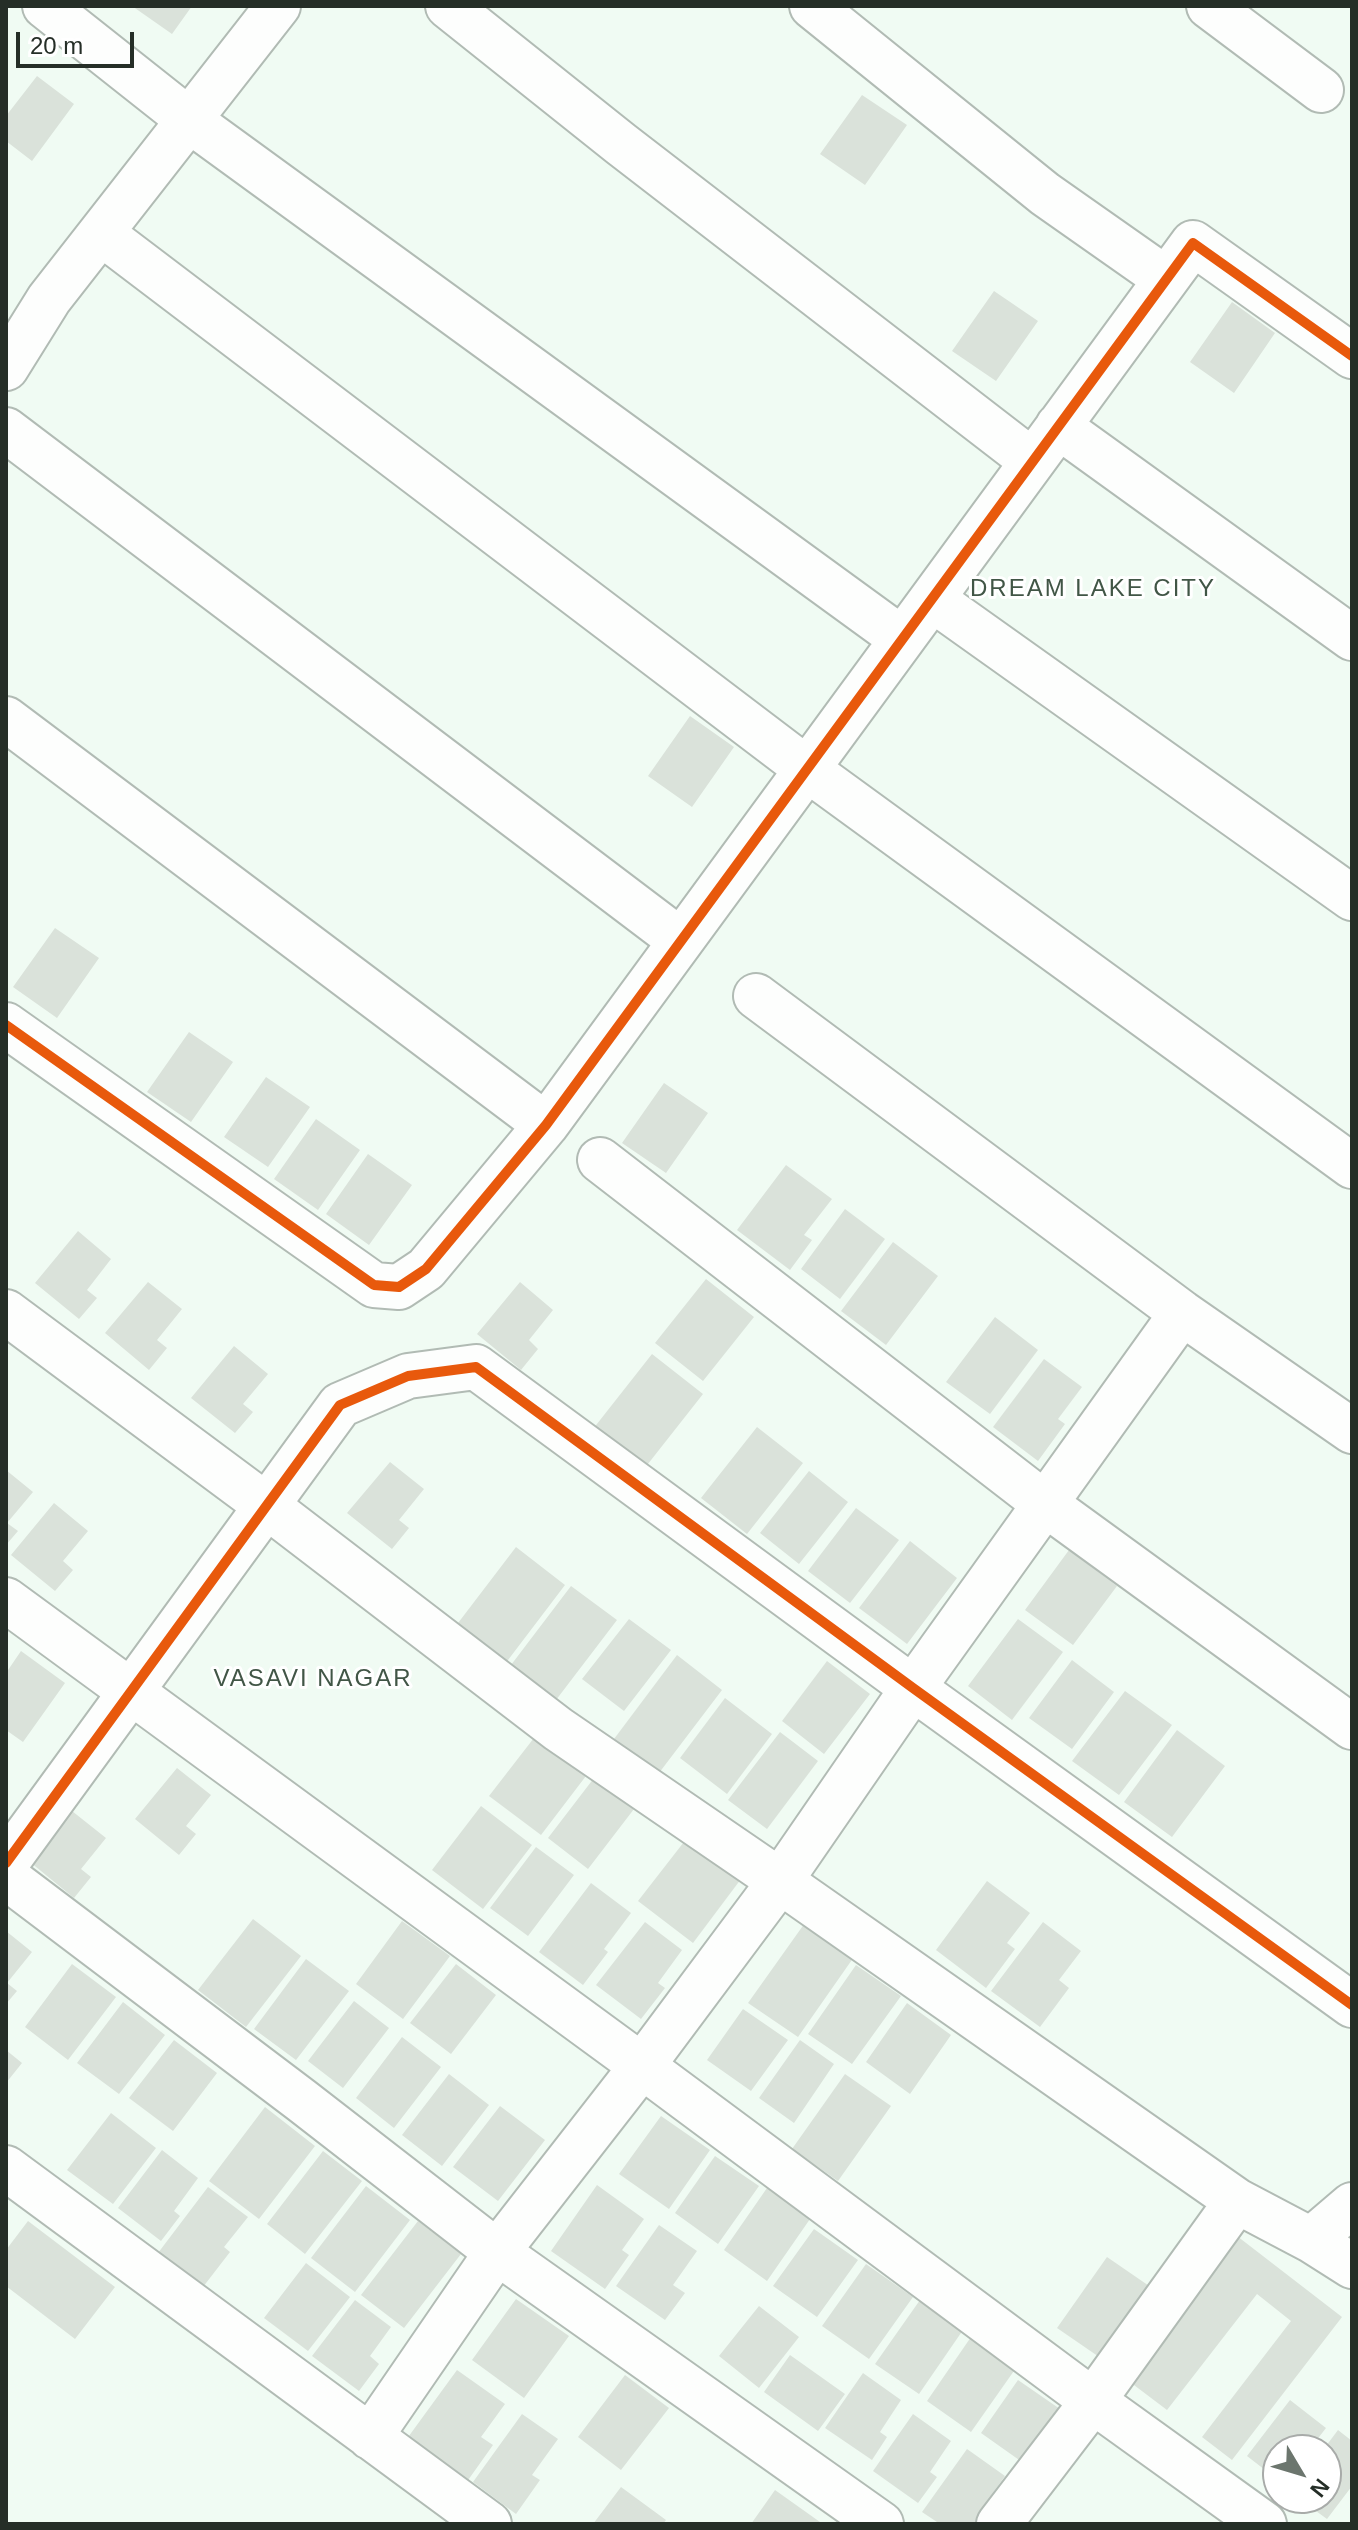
<!DOCTYPE html>
<style>
body{margin:0}
#map{position:relative;width:1358px;height:2530px;overflow:hidden;background:#f0fbf3;font-family:Arial,sans-serif}
canvas{display:block}
.frame{position:absolute;inset:0;border:8px solid #252e27;pointer-events:none}
.north{position:absolute;left:1262px;top:2434px;width:80px;height:80px;box-sizing:border-box;background:#fff;border:2px solid #a8aba9;border-radius:50%;rotate:128deg;font-size:22px;font-weight:700;line-height:32px;text-align:center;color:#252e27}
.north::after{content:'';display:block;margin:auto;width:28px;height:36px;background:#6c766e;clip-path:polygon(50% 0,100% 100%,50% 72%,0 100%)}
.scale{position:absolute;left:16px;top:32px;width:118px;height:36px;box-sizing:border-box;border:4px solid #252e27;border-top:0;padding-left:10px;font-size:24px;line-height:28px;white-space:nowrap;color:#252e27;-webkit-text-stroke:6px #fff;paint-order:stroke}
</style>
<div id="map">
<canvas width="1358" height="2530"></canvas>
<div class="frame"></div>
<div class="north">N</div>
<div class="scale">20 m</div>
</div>
<script>
const context = document.querySelector('canvas').getContext('2d');
context.lineJoin = 'round';
function fill(path, color) { context.fillStyle = color; context.fill(path, 'evenodd'); }
function trace(path, color, width, dash) { context.strokeStyle = color; context.lineWidth = width; context.lineCap = dash ? 'butt' : 'round'; context.setLineDash(dash || []); context.stroke(path); }
function drawText(font, color, halo, rows, align = 'center') {
  context.font = font + ' Arial,sans-serif'; context.lineWidth = 6; context.setLineDash([]); context.textBaseline = 'middle'; context.strokeStyle = halo; context.fillStyle = color; for (const [text, x, y, turn = 0] of rows) {
    context.save(); context.translate(x, y); context.rotate((+turn || 0) * Math.PI / 180); context.textAlign = isNaN(turn) ? turn : align; if (halo) context.strokeText(text, 0, 0); context.fillText(text, 0, 0); context.restore();
  }
}
fill(new Path2D(`
 M132,6H192L172,34Z
 M37,76L74,104L32,161L6,141V116Z
 M862,95L907,125L865,185L820,154Z
 M994,291L1038,321L996,381L952,351Z
 M1232,302L1275,333L1234,393L1190,362Z
 M690,716L734,747L692,807L648,776Z
 M55,928L99,958L57,1018L13,987Z
 M189,1032L233,1062L191,1122L147,1092Z
 M266,1077L310,1107L268,1167L224,1137Z
 M664,1083L708,1113L666,1173L622,1143Z
 M316,1119L360,1150L318,1210L274,1179Z
 M368,1154L412,1185L369,1245L326,1214Z
 M786,1165L832,1199L804,1235L812,1240L790,1270L737,1230Z
 M845,1209L885,1239L840,1299L801,1269Z
 M78,1231L111,1259L87,1290L97,1298L79,1319L35,1283Z
 M893,1242L938,1276L886,1345L841,1311Z
 M706,1279L754,1317L703,1381L655,1343Z
 M148,1282L182,1309L157,1340L167,1348L149,1370L105,1333Z
 M520,1282L553,1310L529,1340L538,1349L521,1370L477,1334Z
 M995,1317L1038,1350L990,1414L946,1382Z
 M234,1346L268,1374L243,1404L253,1412L235,1433L191,1398Z
 M652,1354L703,1394L644,1469L593,1429Z
 M1044,1359L1082,1387L1058,1419L1065,1424L1038,1461L993,1427Z
 M757,1427L803,1463L747,1534L701,1498Z
 M390,1462L424,1489L399,1520L409,1528L392,1549L347,1513Z
 M6,1470L33,1492L7,1523L18,1531L6,1545Z
 M809,1471L848,1502L799,1564L760,1533Z
 M54,1503L88,1531L63,1561L73,1570L55,1591L11,1555Z
 M856,1508L899,1540L850,1603L808,1571Z
 M910,1541L957,1578L907,1644L859,1608Z
 M516,1547L565,1585L505,1664L455,1627Z
 M1069,1550L1117,1586L1073,1645L1025,1610Z
 M571,1586L617,1620L556,1700L511,1665Z
 M629,1619L671,1650L624,1711L582,1679Z
 M1018,1619L1063,1652L1012,1720L968,1686Z
 M21,1651L65,1683L23,1742L6,1730V1673Z
 M677,1655L722,1690L659,1773L614,1739Z
 M1072,1660L1114,1692L1072,1749L1029,1718Z
 M827,1661L870,1694L824,1754L782,1721Z
 M1125,1691L1172,1725L1119,1795L1072,1761Z
 M725,1698L772,1734L727,1794L680,1758Z
 M1177,1730L1225,1766L1172,1837L1124,1802Z
 M780,1732L818,1761L767,1829L728,1800Z
 M537,1734L589,1772L541,1835L489,1796Z
 M177,1768L211,1795L186,1826L196,1834L179,1855L135,1819Z
 M594,1778L634,1809L588,1869L548,1838Z
 M481,1806L532,1845L483,1909L432,1870Z
 M72,1811L106,1838L81,1869L91,1877L74,1898L30,1862Z
 M687,1838L741,1879L693,1943L638,1901Z
 M536,1847L574,1875L528,1936L490,1908Z
 M987,1881L1030,1913L1007,1943L1015,1949L986,1988L936,1950Z
 M591,1883L631,1913L604,1949L608,1952L583,1985L539,1952Z
 M253,1919L301,1956L246,2027L198,1990Z
 M807,1920L856,1954L798,2037L748,2003Z
 M402,1921L450,1956L403,2019L356,1984Z
 M645,1922L682,1950L658,1983L665,1988L641,2019L596,1985Z
 M1043,1922L1081,1951L1059,1980L1069,1988L1040,2027L991,1991Z
 M6,1931L32,1952L7,1983L17,1991L6,2004Z
 M306,1959L349,1991L296,2060L254,2029Z
 M72,1964L116,1997L68,2060L25,2027Z
 M456,1964L496,1995L451,2054L410,2023Z
 M856,1965L901,1996L852,2064L808,2034Z
 M354,2001L389,2028L343,2088L308,2061Z
 M123,2002L165,2035L119,2094L77,2063Z
 M907,2003L951,2035L910,2094L866,2062Z
 M743,2009L788,2040L751,2091L707,2060Z
 M402,2037L441,2067L394,2128L356,2098Z
 M174,2040L217,2073L173,2131L129,2098Z
 M800,2040L834,2064L794,2123L759,2098Z
 M6,2050L22,2063L6,2083Z
 M449,2074L489,2105L442,2166L402,2135Z
 M845,2074L891,2106L838,2181L792,2149Z
 M500,2106L545,2140L498,2201L453,2167Z
 M265,2107L315,2146L259,2219L209,2181Z
 M111,2113L156,2148L113,2204L67,2170Z
 M661,2116L710,2150L669,2209L619,2174Z
 M162,2150L198,2178L174,2211L180,2216L161,2241L118,2208Z
 M323,2151L362,2181L305,2254L267,2224Z
 M715,2156L759,2186L718,2244L675,2213Z
 M597,2185L644,2219L622,2250L629,2255L605,2289L551,2251Z
 M366,2186L410,2220L355,2292L311,2258Z
 M208,2187L248,2217L224,2247L230,2252L203,2287L158,2253Z
 M767,2188L810,2219L767,2281L724,2250Z
 M28,2221L115,2287L75,2339L6,2286V2250Z
 M418,2221L461,2254L404,2328L361,2295Z
 M659,2225L697,2251L673,2285L685,2293L665,2320L616,2286Z
 M814,2229L858,2260L817,2317L773,2286Z
 M1237,2236L1342,2317L1232,2460L1202,2437L1291,2321L1257,2294L1167,2410L1126,2379Z
 M1107,2257L1155,2290L1105,2361L1057,2328Z
 M306,2263L350,2297L308,2351L264,2318Z
 M866,2264L913,2297L869,2359L822,2326Z
 M516,2299L569,2336L524,2398L472,2360Z
 M355,2300L391,2327L370,2356L379,2364L359,2391L312,2356Z
 M920,2300L963,2330L919,2394L875,2364Z
 M759,2306L799,2337L759,2388L719,2356Z
 M971,2337L1016,2368L971,2432L927,2401Z
 M790,2355L845,2394L818,2431L764,2392Z
 M457,2370L505,2404L481,2437L493,2445L466,2483L406,2440Z
 M863,2373L901,2400L880,2432L887,2437L872,2460L825,2428Z
 M625,2375L669,2408L621,2470L578,2437Z
 M1018,2380L1060,2409L1022,2462L981,2433Z
 M1290,2400L1326,2428L1309,2450H1278V2480L1247,2456Z
 M522,2414L558,2439L532,2475L540,2480L516,2514L473,2482Z
 M913,2414L951,2441L930,2472L937,2477L918,2503L873,2471Z
 M1338,2430L1352,2441V2486L1327,2519L1298,2498H1326V2450H1323Z
 M967,2449L1005,2476L983,2507L991,2512L983,2524H940L922,2512Z
 M621,2487L666,2520L663,2524H593Z
 M775,2490L820,2522L819,2524H751Z`), '#dae2da');
const minor = new Path2D(`
 M45,6L189,120L902,639
 M448,6L621,144L1032,461
 M812,6L1045,194L1166,279
 M1209,6L1321,90
 M101,233L807,769L1352,1166
 M6,368L49,299L278,6
 M1058,426L1352,638
 M6,430L681,941
 M932,599L1352,898
 M6,719L546,1125
 M756,996L1182,1313L1352,1431
 M6,1025L374,1285L399,1287L426,1269L546,1125L1193,243L1352,356
 M600,1160L1044,1503L1352,1727
 M6,1312L267,1506L558,1729L780,1881L1237,2201
 M6,1600L642,2066L1093,2401L1264,2524
 M6,1863L340,1405L408,1376L476,1367L913,1688L1352,2005
 M6,1877L301,2100L497,2252L881,2524
 M6,2168L489,2524
 M1311,2240L1352,2266
 M370,2437L497,2252L642,2066L780,1881L913,1688L1182,1313
 M999,2524L1093,2401L1237,2201L1311,2240L1352,2205`);
trace(minor, '#b1bbb4', 48);
trace(minor, '#fdfefd', 44);
trace(new Path2D(`
 M6,1025L374,1285L399,1287L426,1269L546,1125L1193,243L1352,356
 M6,1863L340,1405L408,1376L476,1367L913,1688L1352,2005`), '#e8590c', 10);
context.letterSpacing = '2px';
drawText('24px', '#415646', '#fff', [
 ["DREAM LAKE CITY",1093,589],
 ["VASAVI NAGAR",313,1679]
]);
context.letterSpacing = '0px';
</script>
